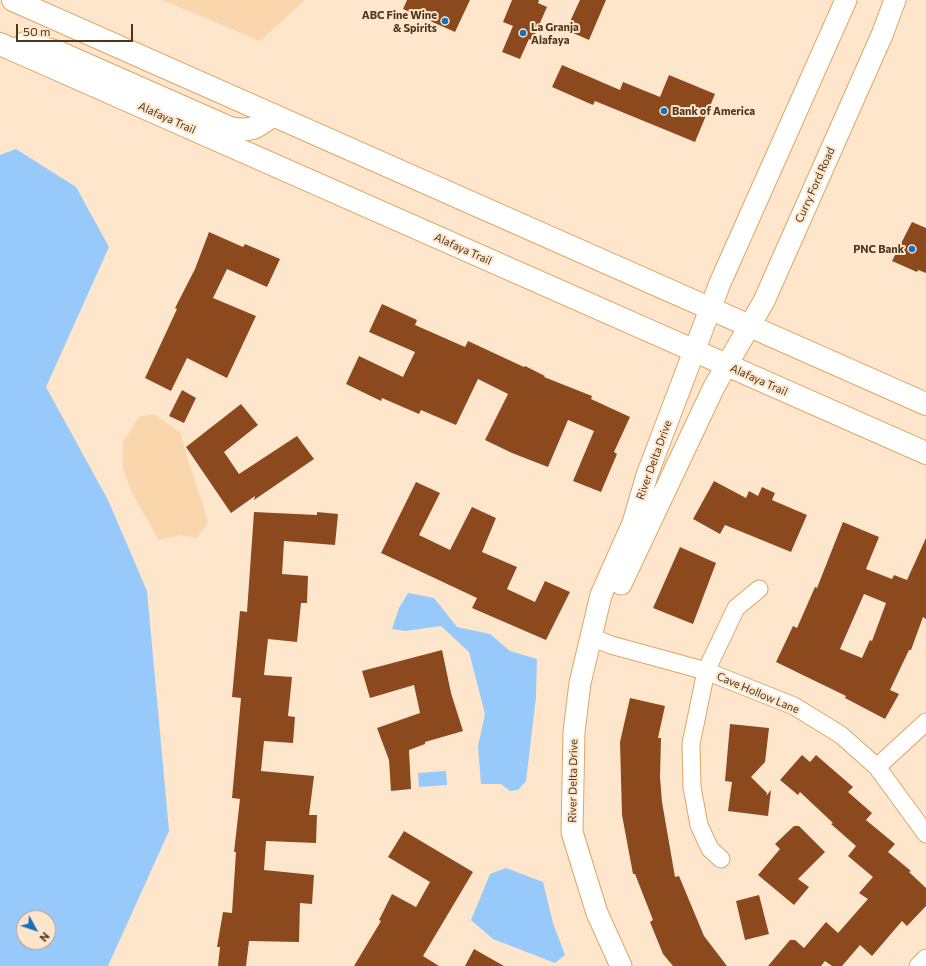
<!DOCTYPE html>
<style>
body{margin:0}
#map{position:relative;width:926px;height:966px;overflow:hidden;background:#fee6cc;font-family:Commissioner,sans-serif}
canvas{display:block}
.north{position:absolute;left:16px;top:910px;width:40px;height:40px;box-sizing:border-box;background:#fee6cc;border:1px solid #b8a085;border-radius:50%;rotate:130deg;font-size:11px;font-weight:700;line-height:16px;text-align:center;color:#4e361a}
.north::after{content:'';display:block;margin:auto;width:14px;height:18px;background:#1271be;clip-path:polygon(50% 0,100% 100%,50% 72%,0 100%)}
.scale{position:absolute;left:16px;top:24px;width:117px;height:18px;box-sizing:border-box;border:2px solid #4e361a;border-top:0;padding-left:5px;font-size:12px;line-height:14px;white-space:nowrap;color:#4e361a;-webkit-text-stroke:3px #fee6cc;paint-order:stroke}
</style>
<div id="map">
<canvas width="926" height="966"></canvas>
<div class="north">N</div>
<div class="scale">50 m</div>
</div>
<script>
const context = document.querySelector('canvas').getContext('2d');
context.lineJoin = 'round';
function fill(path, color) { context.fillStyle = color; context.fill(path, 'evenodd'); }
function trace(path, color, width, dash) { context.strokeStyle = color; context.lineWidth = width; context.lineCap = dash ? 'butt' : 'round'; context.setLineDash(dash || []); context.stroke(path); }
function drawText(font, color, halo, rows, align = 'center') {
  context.font = font + ' Commissioner,sans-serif'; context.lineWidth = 4; context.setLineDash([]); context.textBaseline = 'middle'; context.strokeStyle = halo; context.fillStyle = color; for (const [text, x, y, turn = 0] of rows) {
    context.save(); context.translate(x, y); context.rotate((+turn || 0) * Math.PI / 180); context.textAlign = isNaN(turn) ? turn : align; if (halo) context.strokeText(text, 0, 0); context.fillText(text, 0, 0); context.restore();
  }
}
fill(new Path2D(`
 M162,0H305L260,41Z
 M154,414L181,433C187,463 200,491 208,522L197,538L181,535L159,540L132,493L123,469V442L139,417Z`), '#fad6ad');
fill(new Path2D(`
 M16,149L76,187L109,247L46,387L108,500L147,591L169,831L108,966H0V155ZM24,918H48V942H24Z
 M408,593L434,598L457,627L490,634L510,651L537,659L536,697L526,781L518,790L510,791L501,784H481L478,746L485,714L469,652L441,626L405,631L392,629L399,608Z
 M446,771L447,785L419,787L418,773Z
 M506,868L543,882L553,923L565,955L555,963L493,939L471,920L490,874Z`), '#98c9fb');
fill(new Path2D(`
 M407,0H470L455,32L403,9Z
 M512,0H539L538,3L547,7L532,41L529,39L520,59L502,52L513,26L503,22Z
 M580,0H606L589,40L566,30Z
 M562,65L620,90L623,82L660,97L669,75L715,94L695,142L595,101L593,105L552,87Z
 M912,222L926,228V273L918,270L917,272L892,261Z
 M209,232L243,247L245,244L280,259L267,287L227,269L213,298L256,316L227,378L187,358L171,391L145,378L177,309L175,308L195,269Z
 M382,304L417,320L415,325L465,347L468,341L524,367L525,366L545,376L544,377L592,396L591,399L630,417L614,452L617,454L601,492L573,481L594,431L568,420L548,467L512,453L485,440L508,394L478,379L456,425L421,410L419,414L382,398L381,401L346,384L359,356L403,377L415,352L369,332Z
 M182,390L196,398L184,423L169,416Z
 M241,404L258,425L224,452L239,474L297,436L314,459L254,500L255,496L231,513L186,447Z
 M714,481L746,498L749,491L758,496L762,487L775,493L772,500L807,515L791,552L725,525L720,534L693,519Z
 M416,482L440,493L419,535L450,550L472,507L496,518L482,552L517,567L507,589L535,602L545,581L570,592L546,640L472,608L477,598L381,553Z
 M254,512L317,515V512L338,514L335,545L284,541L282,574L308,576L307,603H301L297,642L268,639L264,675L292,677L288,716L295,717L293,743L264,741L261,771L314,776L309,815H317L316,843L266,841L264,870L314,875L312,904L300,903L299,942L249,941L246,966H218L220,947H217L223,912L232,913L236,852H234L240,799L232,798L241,698L232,697L240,611L247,612Z
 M843,522L879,537L866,569L892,579L894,575L907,580L926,538V619L923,617L911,650H909L890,690L899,694L885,719L845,698L846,696L776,662L793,626L797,628L815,587L817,588ZM864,594L886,603L872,641L870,640L862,658L840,649Z
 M680,547L716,563L693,624L653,608Z
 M442,650L451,693L463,731L425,742V744L409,750L411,789L391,791L389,760L377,728L420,713L414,685L370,698L362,671Z
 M630,698L665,706L658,738H661L660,777L662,802L675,877L679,876L704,936L727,966H673L663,954L650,922L653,920L635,874H633L622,815L620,742Z
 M730,724L769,728L765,762L751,777L767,793L766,796L771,790L768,816L728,811L732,782L725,781Z
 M802,755L810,762L816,755L853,787L848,792L872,813L866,820L895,844L888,852L911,871L909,872L926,888V906L907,926L902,921L872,956L860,945L842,966H832L825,961L821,966H768L790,940H795L804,948L826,922L838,933L868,899L859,893L873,877L848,856L856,846L831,824L833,823L800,792L798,795L780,780Z
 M794,826H799L825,852L798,879L809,887L794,905L758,875L780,849L775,844Z
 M404,831L473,872L423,956L439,966H354L381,921L379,920L392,894L416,907L430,882L388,857Z
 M759,895L769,934L745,940L736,901Z
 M474,949L504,966H465Z`), '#8d491e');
const minor = new Path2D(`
 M591,637L611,645L706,671L794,706L841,735L877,767L926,834
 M877,767L926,722
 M721,859L710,849L699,825L692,787L691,744L706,671L736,608L759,589
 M918,966L926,958`);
const tertiary = new Path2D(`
 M621,584L714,387L764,301L882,35L895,0
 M621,966L597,913L572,832L574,732L580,683L601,595L633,523L647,475L720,283L846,0`);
const secondary = new Path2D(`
 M13,0L926,404
 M25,43L58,52L230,128C252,132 256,128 273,115
 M0,44L926,453`);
trace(minor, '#dea663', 19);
trace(tertiary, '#dea663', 23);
trace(secondary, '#dea663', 24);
trace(minor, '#fff', 17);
trace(tertiary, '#fff', 21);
trace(secondary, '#fff', 22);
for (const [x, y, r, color] of [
 [445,21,4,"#1271be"],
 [523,33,4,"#1271be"],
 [664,111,4,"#1271be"],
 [912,249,4,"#1271be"]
]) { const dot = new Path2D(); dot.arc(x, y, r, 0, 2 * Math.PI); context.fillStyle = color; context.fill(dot); trace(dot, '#fee6cc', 1.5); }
drawText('bold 11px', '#4e361a', '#fee6cc', [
 ["ABC Fine Wine",437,15],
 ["& Spirits",437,28],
 ["La Granja",531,27,"left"],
 ["Alafaya",531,40,"left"],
 ["Bank of America",672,111,"left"],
 ["PNC Bank",904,249]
], 'right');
drawText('11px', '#4e361a', '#fee6cc', [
 ["Alafaya Trail",167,118,24],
 ["Curry Ford Road",815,185,-66],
 ["Alafaya Trail",463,249,24],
 ["Alafaya Trail",759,380,24],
 ["River Delta Drive",654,460,-70],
 ["Cave Hollow Lane",758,693,23],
 ["River Delta Drive",573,781,-89]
]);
</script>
